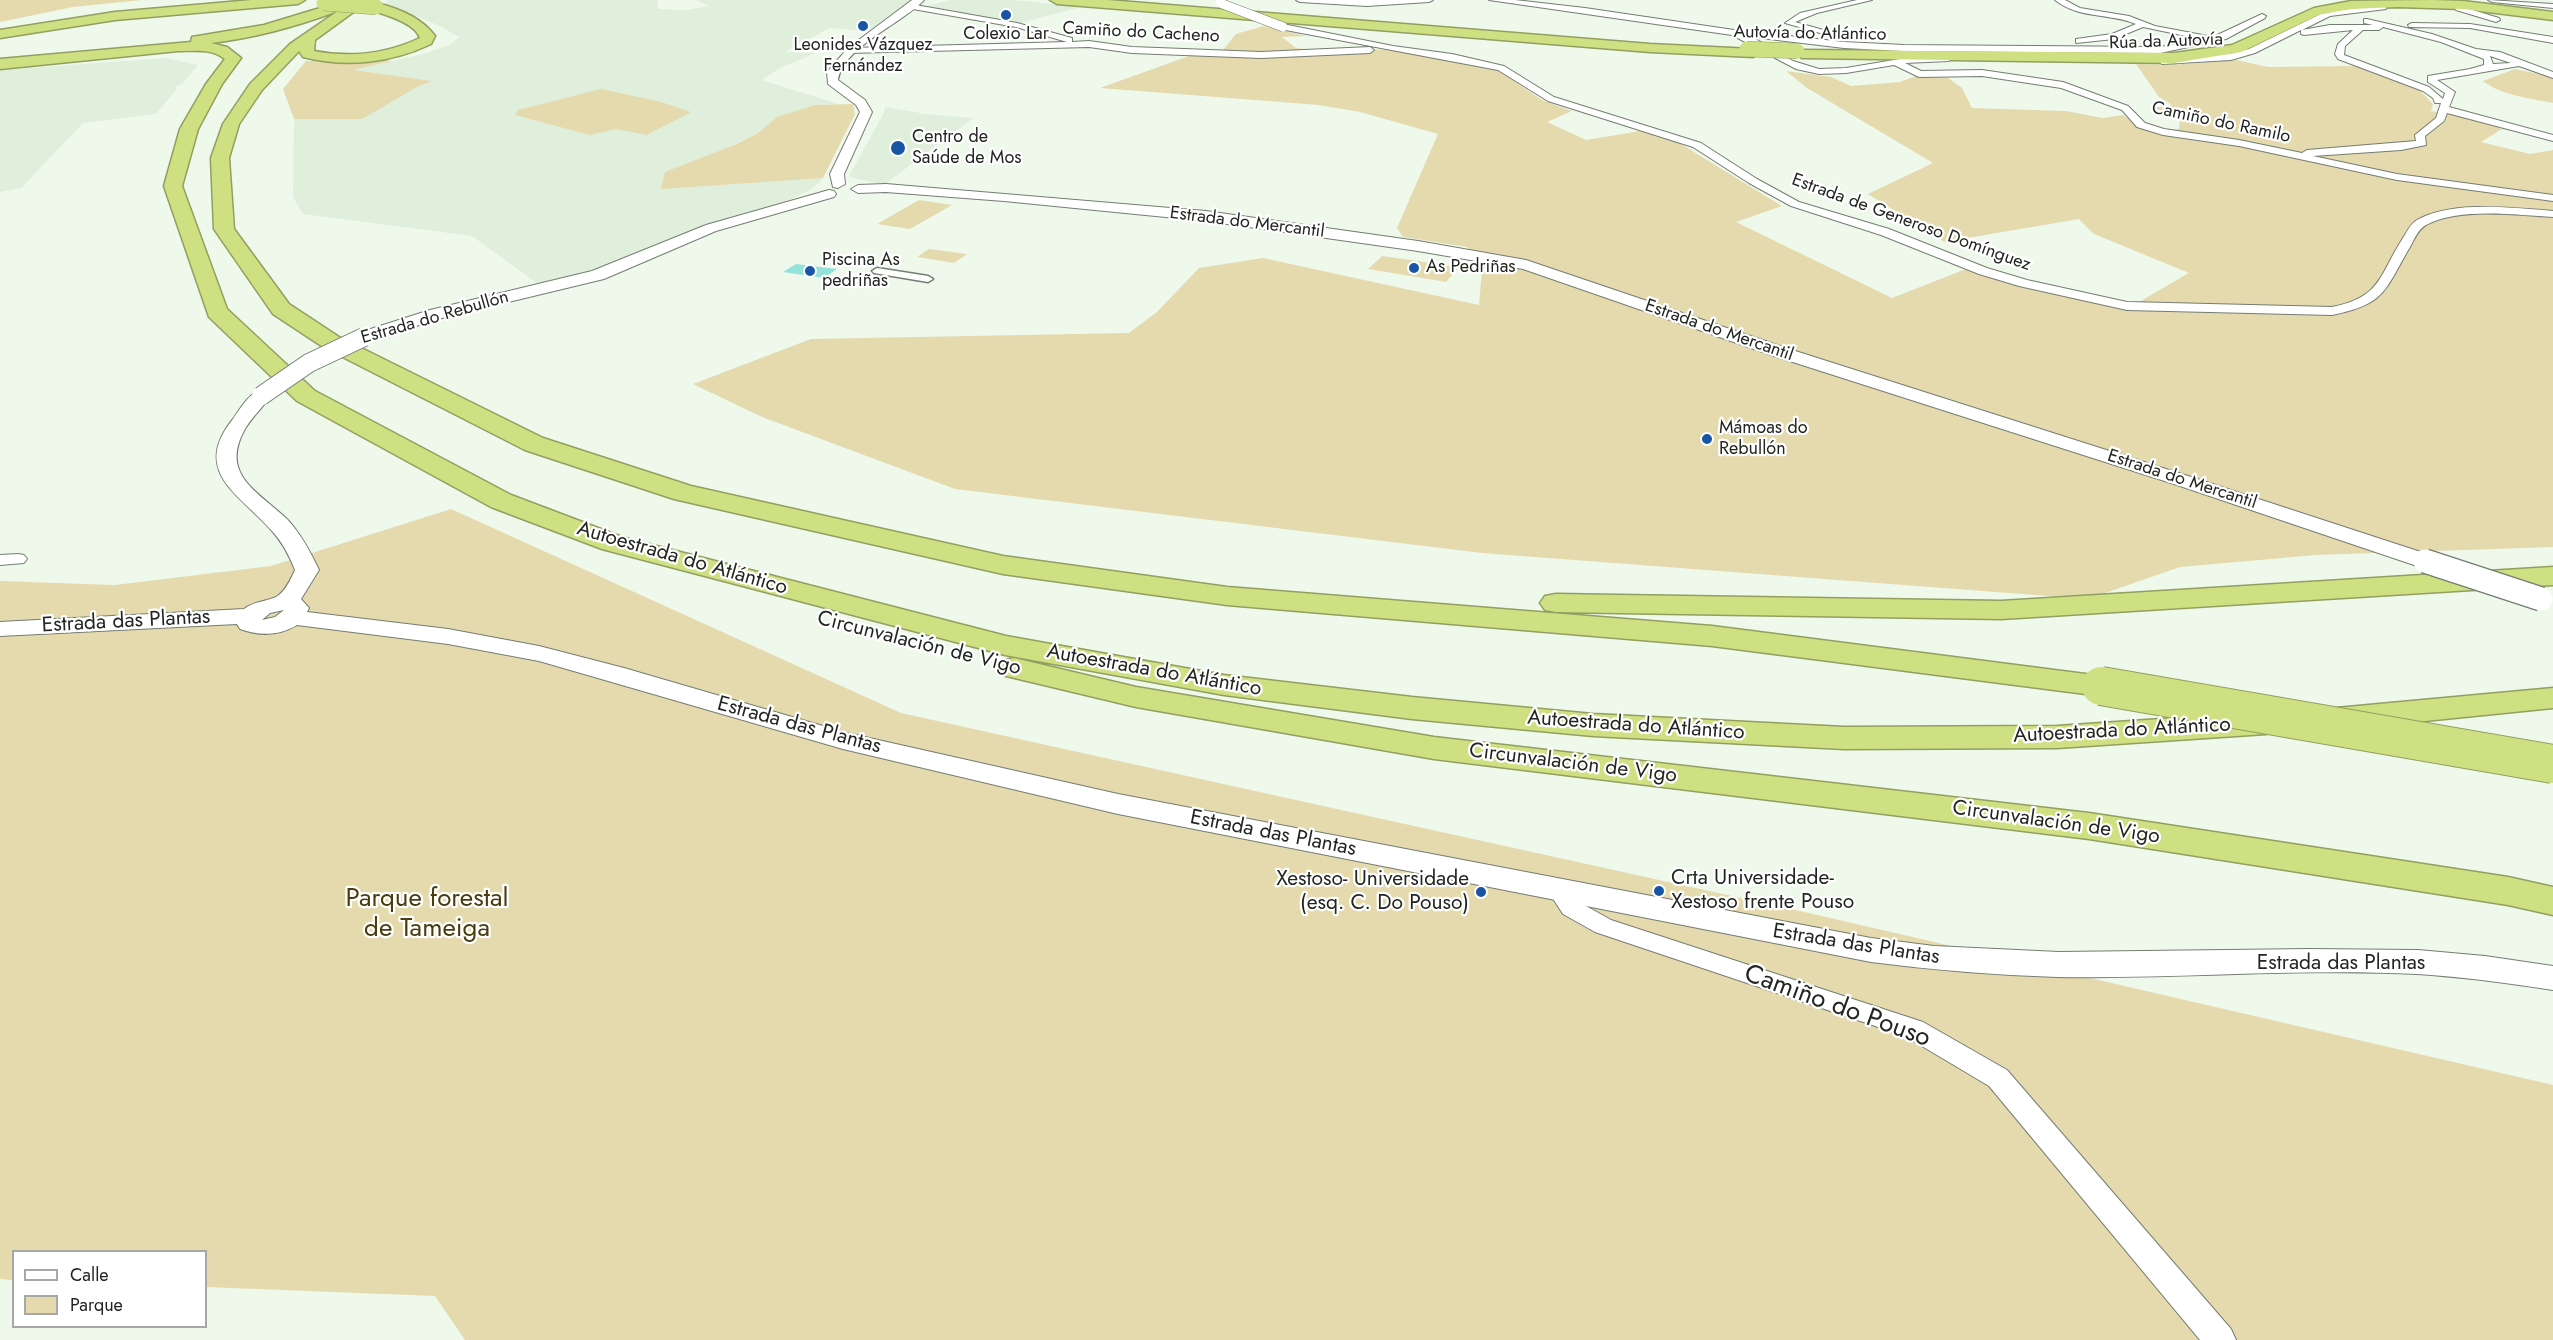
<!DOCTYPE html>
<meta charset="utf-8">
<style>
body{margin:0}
#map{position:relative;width:2553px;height:1340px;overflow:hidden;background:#eef9ec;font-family:Jost,sans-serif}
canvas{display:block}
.legend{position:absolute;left:12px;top:1250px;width:195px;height:78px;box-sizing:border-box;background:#fff;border:2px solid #a7a8a6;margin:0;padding:8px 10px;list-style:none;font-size:18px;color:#222621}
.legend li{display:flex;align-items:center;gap:12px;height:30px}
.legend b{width:30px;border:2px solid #a7a8a6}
</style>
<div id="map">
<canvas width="2553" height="1340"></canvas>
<ul class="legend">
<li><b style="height:8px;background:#fff"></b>Calle</li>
<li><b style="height:16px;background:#e5d9ae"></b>Parque</li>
</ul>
</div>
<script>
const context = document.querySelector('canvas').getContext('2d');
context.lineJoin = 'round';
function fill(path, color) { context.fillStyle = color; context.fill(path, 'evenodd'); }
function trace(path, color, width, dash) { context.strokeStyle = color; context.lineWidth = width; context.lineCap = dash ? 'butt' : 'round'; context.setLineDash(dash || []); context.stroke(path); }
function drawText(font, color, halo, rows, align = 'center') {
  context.font = font + ' Jost,sans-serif'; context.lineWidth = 4.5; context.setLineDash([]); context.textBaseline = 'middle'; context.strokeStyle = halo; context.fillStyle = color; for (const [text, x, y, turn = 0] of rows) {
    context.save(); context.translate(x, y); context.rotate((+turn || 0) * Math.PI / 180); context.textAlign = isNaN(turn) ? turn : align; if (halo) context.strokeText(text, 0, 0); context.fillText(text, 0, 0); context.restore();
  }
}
fill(new Path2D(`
 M388,0H658V9L687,10L709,6L696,0H910L868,31L831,28L819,33L821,34L808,39L785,52L816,53L780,68L762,80L838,104L814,105L777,117L758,133L737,144L704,158L661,188L823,178L812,189L780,204L721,220L668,239L604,268L538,284L472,236L303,214L293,197L294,119L322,117L431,81L350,70L419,55L450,45L459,37L438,25L386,4Z
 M951,0H1015L1081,7L1016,24L927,6Z
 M166,58L198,65L182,84L174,87L177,89L156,114L83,123L21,188L0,192V70Z
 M885,107L926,114L973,118L885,184L852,178L849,176L884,113Z`), '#dfefdc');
fill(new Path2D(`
 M0,0H142L73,7L0,22Z
 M1264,26L1306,36L1282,37L1296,48L1348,54L1356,49L1394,50L1496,69L1542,100L1572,111L1547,122L1586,140L1640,131L1676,141L1782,206L1736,222L1892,298L1966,269L2026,287L2127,309L2189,273L2094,234L2079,219L1944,242L1868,194L1933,163L1807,88L1786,71L1831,77L1851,86L1900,82L1916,76L1948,78L1962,88L1972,108L2066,111L2103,118L2123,115C2138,126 2161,131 2179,129L2180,118L2153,108L2172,105L2159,97L2136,64L2171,65L2236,60L2268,67L2354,66L2417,88L2433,104L2431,111L2480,119L2502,129L2481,142L2530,154L2553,150V547L2316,555L2180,567L2088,599L1482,553L955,489L762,417L693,384L811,339L1129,333L1157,312L1199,268L1263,258L1479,305L1482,269L1467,247L1403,237L1397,228L1438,134L1360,112L1319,105L1100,88L1189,56L1223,50L1236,34Z
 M375,57L392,61L353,70L432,81L417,87L362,119H294L283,89L306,61H345Z
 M2515,69L2553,77V103C2529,98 2503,96 2483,81Z
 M601,89L661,102L691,112L647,135L616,129L590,135L515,115L518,110Z
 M853,104L855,114L823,178L661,189L665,172L737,144L758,133L777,117L814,105Z
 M919,200L952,205L910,229L877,224Z
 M929,249L967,254L954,263L917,257Z
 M1382,256L1459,267L1446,282L1368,269Z
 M451,509L901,713L1800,911L2553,1085V1340H465L435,1296L206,1287V1252H14L13,1280L0,1279V581L115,585L271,566Z`), '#e5d9ae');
fill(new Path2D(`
 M796,264L837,269L824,278L783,272Z`), '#94e3db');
const pedestrian = new Path2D(`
 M877,268L928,276L933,279L928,282L874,273L872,271Z`);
const minor = new Path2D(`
 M1296,0H1433L1429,2L1367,6L1300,2Z
 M1489,0H1515L1585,8L1734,30L1844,42L1904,45L2160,47L2205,40L2143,27L2114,39L2076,43V39L2112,34L2136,24C2110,13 2078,19 2055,0H2065L2080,8L2129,16L2155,26L2213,37L2262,14L2266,16L2265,18L2226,39L2160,53L1904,51L1844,48L1752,37L1793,61L1819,69L1846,68L1906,58L1946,56L1950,59L1949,61L1905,63L1921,71L1982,70L2063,82L2128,106L2145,123L2164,129L2239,140L2302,153L2307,150L2416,141L2415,135L2436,118L2441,103H2435L2433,98L2423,91L2338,59L2335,54L2338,44L2353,30L2304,35L2301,34V30L2255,53L2231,60L2162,64L2158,61L2162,58L2230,54L2249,49L2325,12L2383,5H2386V9L2330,16L2302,30L2330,25H2373L2364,23V19H2367L2432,34L2476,49L2500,52L2553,72V78L2519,66L2437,80L2455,92L2449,107L2553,135V141L2447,113L2444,121L2425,136L2426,145L2401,150L2313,156L2397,174L2553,195V201L2397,180L2239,146L2163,135L2137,127L2122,110L2061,88L1982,76L1919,77L1894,65L1846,73L1819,74L1796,69L1732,35ZM2383,27L2441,42L2484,59V65L2470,69L2428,76V82L2445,93L2443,99L2429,87L2344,55L2345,46L2363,30H2379ZM2490,56L2511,63L2493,64Z
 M1857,0H1872L1817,13L1795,22L1827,31V35L1785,23L1800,13Z
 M2488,0L2553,4V8L2492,2Z
 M910,4L1017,23L1072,38V42L1089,41L1132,47L1261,52L1370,47L1374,50L1370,53L1261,58L1132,53L1089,47L848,53L847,51L851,48L1067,42L1016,27L907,8V4Z
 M2459,6L2499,18L2500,20L2496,22L2456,10L2455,8Z
 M2412,23L2470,24L2553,37V43L2470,28L2409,27L2408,25Z
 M1283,24L1393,46L1452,54L1504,66L1554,97L1701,143L1757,179L1799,202L1889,229L1987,268L2027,280L2127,302L2332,307C2382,297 2379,275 2403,238C2407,232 2410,224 2417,220C2453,200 2513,208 2553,211V217C2517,215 2458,207 2426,225C2418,229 2414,240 2410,247C2384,291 2386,304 2332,315L2127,310L2019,286L1979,274L1881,235L1791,206L1749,183L1693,147L1548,101L1498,70L1280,29V25Z
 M18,554L24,555L27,559L24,563L0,565V555Z
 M1560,883L1568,885L1579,902L1611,920L1923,1022L2007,1070L2231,1329L2236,1340H2200L1989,1086L1905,1036L1595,932L1563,914L1548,891L1552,885Z`);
const tertiary = new Path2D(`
 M912,0H924C903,23 843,47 838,80L865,100L872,112L844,174L845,184L838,188L833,187L830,174L860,112L856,105L828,84L827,72L848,48Z
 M886,184L1206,211L1418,241L1526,260L1789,349L2188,476L2433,556L2437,561L2433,566L2425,568L2417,566L2174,484L1777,357L1523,269L1418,251L1206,221L1004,201L886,192L858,193L851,189L858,185Z
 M829,190L834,191L836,194L834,197L716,231L604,279L442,318L364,342L358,341L355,337L358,333L430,310L592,271L706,225Z
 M261,390L268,392L271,396C263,407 252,417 245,429C219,475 259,492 287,519C301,534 310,551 319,570L301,599L309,608L307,612L448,629L539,646L624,668L847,733L1118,794L1871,938L1934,946L2059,952L2309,949L2418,950L2485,956L2553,966V990C2508,983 2463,977 2417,974C2297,968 2177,979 2057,977C1995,975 1933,970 1871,962L1118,814L843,749L539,661L448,644L297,625C279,636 259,636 240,629L237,624L0,636V622L244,609C254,601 265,602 276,597C285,592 291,579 295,570C289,555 283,543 272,531C241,495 190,472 233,419C240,409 249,393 261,390ZM284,610L275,617L262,620L270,613Z`);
const motorway = new Path2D(`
 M252,0H305L298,4L115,20L0,38V30L115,12Z
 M354,0H370L315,40L314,51C350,58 386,54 420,38C415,23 386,15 371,10L369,7L376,3C398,8 422,18 435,36L431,44C391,63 346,68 303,57L299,51L262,90L239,124L229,158L234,229L289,304L339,337L543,438L691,486L1003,556L1227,587L1712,626L2101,676L2113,679L2118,686L2113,693L2101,696L1712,646L1227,605L1003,574L674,499L525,450L323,347L273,314L214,229L211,158L223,124L250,84L290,44Z
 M1050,0H1107L1650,44L1753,49L1760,53L1753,57L1650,52L1057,4Z
 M2432,0L2463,1L2553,12V20L2463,9L2398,7L2351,9L2318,15L2241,52L2174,63L1802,58L1795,54L1802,50L2174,53L2232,45L2314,8L2351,1Z
 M330,5L335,6L337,9L335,12C295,27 253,38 211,43L227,47L241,58L222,84L198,129L182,186L227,309L315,391L511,495L622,537L1006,636L1224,675L1412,697L1593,714L1844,727L2057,726L2266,712L2278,715L2283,723L2278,731L2266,734L2057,748L1844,749L1593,736L1412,719L1224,695L1005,655L602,549L491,507L297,401L209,317L164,186L180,129L206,84L225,59C211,48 194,51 178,51L0,69V59L191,42L192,37L264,25Z
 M2553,567V585L2001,619L1556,612L1545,610L1540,603L1545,596L1556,594L2001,601Z
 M1014,658L1136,687L1434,737L2089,813L2508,877L2553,887V915L2508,905L2089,839L1434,759L1136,707L1002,675L998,668L1002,661Z
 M2553,688V708L2336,730L2324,727L2319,719L2324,711L2336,708Z`);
trace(pedestrian, '#747d72', 3);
trace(minor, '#747d72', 2);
trace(tertiary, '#747d72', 2);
trace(motorway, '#929f60', 3);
fill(pedestrian, '#fff');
fill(minor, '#fff');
fill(tertiary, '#fff');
fill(motorway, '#cfe082');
const minorBridge = new Path2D(`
 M1220,3L1283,27`);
const tertiaryBridgeFar1 = new Path2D(`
 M261,396L309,363L364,337`);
const tertiaryBridge = new Path2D(`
 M2425,561L2541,599`);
const motorwayBridgeFar1 = new Path2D(`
 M324,3L376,7
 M1747,49L1797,51`);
const motorwayBridge = new Path2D(`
 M2101,686L2553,764`);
trace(minorBridge, '#747d72', 10, []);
trace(tertiaryBridgeFar1, '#747d72', 20, []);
trace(tertiaryBridge, '#747d72', 26, []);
trace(motorwayBridgeFar1, '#929f60', 16, []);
trace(motorwayBridge, '#929f60', 40, []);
trace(minorBridge, '#fff', 9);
trace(tertiaryBridgeFar1, '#fff', 18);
trace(tertiaryBridge, '#fff', 23);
trace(motorwayBridgeFar1, '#cfe082', 15);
trace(motorwayBridge, '#cfe082', 38);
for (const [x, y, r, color] of [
 [1006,15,6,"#1954a5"],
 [863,26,6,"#1954a5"],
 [898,148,8,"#1954a5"],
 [1414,268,6,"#1954a5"],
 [810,271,6,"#1954a5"],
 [1707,439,6,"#1954a5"],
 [1659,891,6,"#1954a5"],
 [1481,892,6,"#1954a5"]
]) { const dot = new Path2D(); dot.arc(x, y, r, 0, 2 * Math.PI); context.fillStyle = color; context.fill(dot); trace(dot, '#fff', 2); }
drawText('18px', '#222621', '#fff', [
 ["Camiño do Cacheno",1141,33,3],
 ["Autovía do Atlántico",1810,34,1],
 ["Rúa da Autovía",2166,42,-2],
 ["Camiño do Ramilo",2221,123,12],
 ["Estrada do Mercantil",1247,223,7],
 ["Estrada de Generoso Domínguez",1911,223,20],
 ["Estrada do Rebullón",435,318,-16],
 ["Estrada do Mercantil",1719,331,19],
 ["Estrada do Mercantil",2182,480,18]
]);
drawText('18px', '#222621', '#fff', [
 ["Colexio Lar",1006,35,"center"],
 ["Leonides Vázquez",863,46,"center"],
 ["Fernández",863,67,"center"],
 ["Centro de",912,138],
 ["Saúde de Mos",912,159],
 ["Piscina As",822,261],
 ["pedriñas",822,282],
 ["As Pedriñas",1426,268],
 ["Mámoas do",1719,429],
 ["Rebullón",1719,450]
], 'left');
drawText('21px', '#222621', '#fff', [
 ["Autoestrada do Atlántico",682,559,16],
 ["Estrada das Plantas",126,622,-3],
 ["Circunvalación de Vigo",919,644,14],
 ["Autoestrada do Atlántico",1154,671,10],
 ["Estrada das Plantas",799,726,15],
 ["Autoestrada do Atlántico",1636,726,4],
 ["Autoestrada do Atlántico",2122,731,-3],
 ["Circunvalación de Vigo",1573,764,7],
 ["Circunvalación de Vigo",2056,823,8],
 ["Estrada das Plantas",1273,834,11],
 ["Estrada das Plantas",1856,945,9],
 ["Estrada das Plantas",2341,964]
]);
drawText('21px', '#222621', '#fff', [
 ["Crta Universidade-",1671,879],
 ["Xestoso frente Pouso",1671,903],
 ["Xestoso- Universidade",1469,880,"right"],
 ["(esq. C. Do Pouso)",1469,904,"right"]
], 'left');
drawText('26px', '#493d0e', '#fff', [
 ["Parque forestal",427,900],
 ["de Tameiga",427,930]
]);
drawText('26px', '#222621', '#fff', [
 ["Camiño do Pouso",1837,1007,20]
]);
</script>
